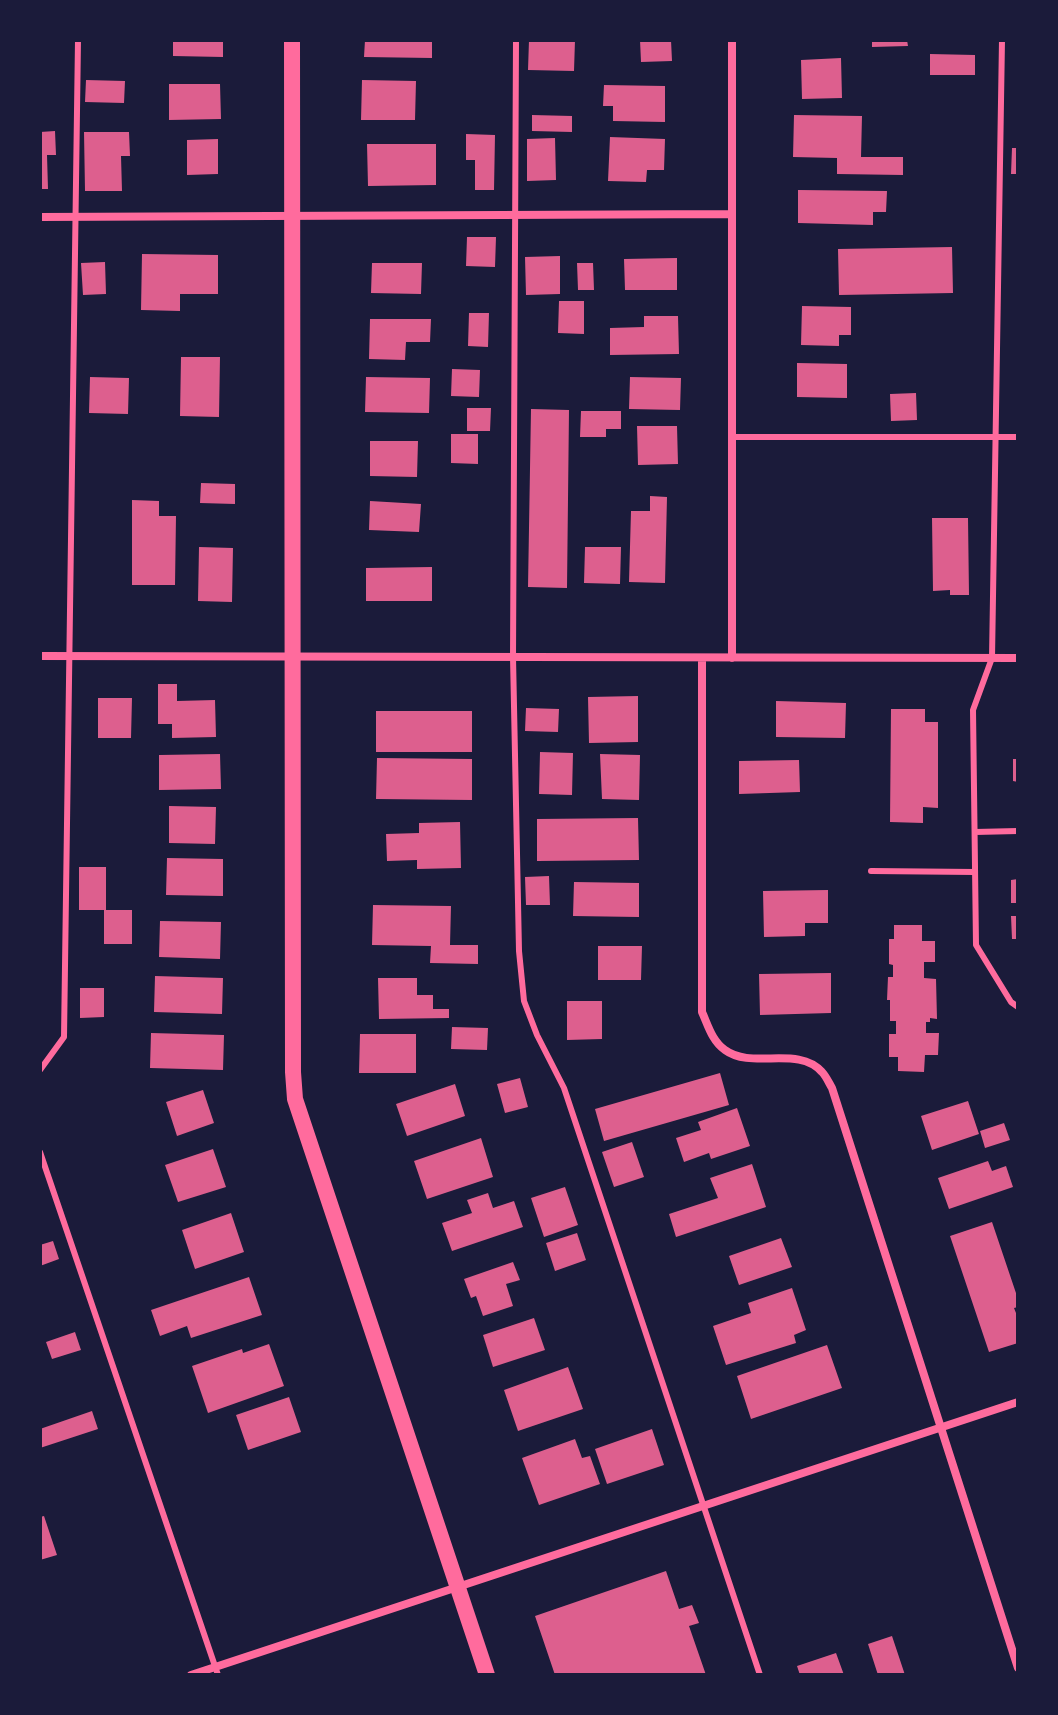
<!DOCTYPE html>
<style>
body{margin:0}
#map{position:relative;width:1058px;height:1715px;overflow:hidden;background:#1b1b3a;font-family:"PT Sans",sans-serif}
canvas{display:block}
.frame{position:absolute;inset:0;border:42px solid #1b1b3a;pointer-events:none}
</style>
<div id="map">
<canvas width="1058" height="1715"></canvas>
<div class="frame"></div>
</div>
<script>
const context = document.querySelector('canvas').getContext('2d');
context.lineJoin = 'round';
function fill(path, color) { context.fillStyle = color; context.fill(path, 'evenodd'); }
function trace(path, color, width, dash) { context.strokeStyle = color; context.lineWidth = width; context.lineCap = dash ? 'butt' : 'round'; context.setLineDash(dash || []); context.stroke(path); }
fill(new Path2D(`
 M173,40H223V57L173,56Z
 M365,40H432V58L364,57Z
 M529,40H575L574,71L528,70Z
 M640,40H671L672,61L641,62Z
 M872,40H907L908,46L872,47Z
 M930,54L975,55V75H930Z
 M841,58L842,98L802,99L801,60Z
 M86,80L125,81L124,103L85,102Z
 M362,80L416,81L415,120H361Z
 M169,84H220L221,119L169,120Z
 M604,85L665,86V122L613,121V106H603Z
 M532,115L572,116V132L532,131Z
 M794,115L862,116L861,157H903V175L837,174V158L793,157Z
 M55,131L56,155H47L48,189H40V132Z
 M84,132H129L130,156H121L122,191H85Z
 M466,134L495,135L494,190H475V160H466Z
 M610,137L665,139L664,170H647L646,182L608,181Z
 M555,138L556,180L527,181V139Z
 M218,139V174L187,175V140Z
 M367,144H436V185L368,186Z
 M1012,148H1018V174H1011Z
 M798,190L887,191L886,212H873V225L798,223Z
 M467,237H496L495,267L466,266Z
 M952,247L953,293L839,295L838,249Z
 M142,254L218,255V294H180V311L141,310Z
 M560,256V294L526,295L525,257Z
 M677,258V290H625L624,259Z
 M105,262L106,294L83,295L81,263Z
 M372,263H422L421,294L371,293Z
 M577,263H593L594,290H578Z
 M559,301H584V334L558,333Z
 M802,306L851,307V335H839V346L801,345Z
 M469,313H489L488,347L468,346Z
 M644,316H678L679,354L610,355V328L644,327Z
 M370,319H431L430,342H406L405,360L369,359Z
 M181,357H220L219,417L180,416Z
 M797,363L847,364V398L797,397Z
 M452,369L480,370L479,397L451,396Z
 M90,377L129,378L128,414L89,413Z
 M366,377L430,378L429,413L365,412Z
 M630,377L681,378L680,410L629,409Z
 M916,393L917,420L891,421L890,394Z
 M467,408H491L490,431H467Z
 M531,409L569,410L567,588L528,587Z
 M581,411H621V429H606V437H580Z
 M637,426H677L678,464L638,465Z
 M451,434H478V464L451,463Z
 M370,441H418L417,477L370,476Z
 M201,483L235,484V504L200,503Z
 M650,496L667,497L665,583L629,582L631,511H650Z
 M132,500L159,501V516H176L175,585H132Z
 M370,501L421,504L419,532L369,530Z
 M932,518H968L969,595H950V590L933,591Z
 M199,547L233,548L232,602L198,601Z
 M585,547H621L620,584L584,583Z
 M432,567V601H366V568Z
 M158,684H177V701L215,700L216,737L172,738V724H158Z
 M638,696V742L589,743L588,697Z
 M98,698H132L131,738H98Z
 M776,701L846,703L845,738L776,737Z
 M526,708L559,709L558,732L525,731Z
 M891,709H925V722H938V808L923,807V823L890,822Z
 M376,711H472V752H376Z
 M540,752L573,753L572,795L539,794Z
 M220,754L221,789L159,790V755Z
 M600,754L640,755L639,800L602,799Z
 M377,758L472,759V800L376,799Z
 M1013,759H1018V782L1013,781Z
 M799,760L800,792L739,794V761Z
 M169,806L216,807L215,844L169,843Z
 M638,818L639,860L537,861V819Z
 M460,822L461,868L417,869V860L387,861L386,834L419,833V823Z
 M167,858L223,859V896L166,895Z
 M79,867H106V910H79Z
 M549,876L550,905H526L525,877Z
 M1018,879V903H1011V880Z
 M574,882L639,883V917L573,916Z
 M828,890V923H805V936L764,937L763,891Z
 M373,905L451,906L450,945H478V964L430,963L431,946L372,945Z
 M104,910H132V944H104Z
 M1011,916H1018V939H1012Z
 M160,921L221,922L220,959L159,957Z
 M894,925H922V941H935V962H924V978L936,979L937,1019L930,1018V1022H926V1033H939L938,1055H925L924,1072L898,1071V1057H889V1034H896V1021H890V1000H887L888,977H893V965L889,964V939H894Z
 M598,946H642L641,980H598Z
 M831,973V1013L760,1015L759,974Z
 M155,976L223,978L222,1014L154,1012Z
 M378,978H417V995H433V1009H449V1018L379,1019Z
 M80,988H104V1017L80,1018Z
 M567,1001H602V1039L567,1040Z
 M452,1027L488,1028L487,1050L451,1049Z
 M151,1033L224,1035L223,1070L150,1068Z
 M360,1034H416V1073H359Z
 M720,1073L729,1105L604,1141L595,1109Z
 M520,1078L528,1107L505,1113L497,1084Z
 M455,1084L465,1116L407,1136L396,1104Z
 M203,1090L214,1123L177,1136L166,1102Z
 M968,1101L979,1134L932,1150L921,1116Z
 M737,1108L750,1146L711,1159L709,1153L684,1162L676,1138L701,1130L698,1122Z
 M1004,1123L1010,1140L985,1148L980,1131Z
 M481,1138L493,1177L427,1199L414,1161Z
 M632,1142L644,1177L614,1187L602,1152Z
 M213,1149L226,1187L178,1202L165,1165Z
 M988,1161L992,1171L1006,1166L1013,1187L949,1209L938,1178Z
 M752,1164L766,1207L676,1237L669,1214L718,1198L710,1178Z
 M565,1187L578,1225L544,1237L531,1198Z
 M488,1193L493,1208L514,1201L523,1227L452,1251L442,1223L472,1213L467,1200Z
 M231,1213L244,1252L195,1269L182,1230Z
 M992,1222L1018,1299V1307L1014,1308L1018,1318V1343L989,1352L950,1236Z
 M577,1233L586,1260L555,1271L546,1243Z
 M781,1238L792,1267L739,1285L729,1256Z
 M53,1241L59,1259L40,1266V1245Z
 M513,1262L520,1280L506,1284L513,1306L483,1316L476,1296L471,1298L464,1279Z
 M249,1277L262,1315L191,1338L187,1326L160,1336L151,1310Z
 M792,1288L806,1330L794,1335L796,1343L726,1365L713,1326L751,1313L748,1303Z
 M534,1318L545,1350L493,1367L483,1335Z
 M75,1332L81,1350L52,1359L46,1342Z
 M269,1344L284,1386L208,1413L192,1366L242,1349L243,1353Z
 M827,1345L842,1388L751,1419L737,1376Z
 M568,1367L583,1409L518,1431L504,1390Z
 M289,1397L301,1432L248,1450L236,1415Z
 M92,1411L98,1429L40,1448V1429Z
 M652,1429L664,1465L607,1484L595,1449Z
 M575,1439L582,1458L590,1456L600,1484L539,1505L522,1458Z
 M44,1516L57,1555L40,1560V1517Z
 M666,1571L679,1609L692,1605L699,1623L689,1626L706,1675H555L535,1616Z
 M892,1636L905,1675H878L868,1644Z
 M836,1653L844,1675H800L797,1666Z`), '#dd5f8e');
trace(new Path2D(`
 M516,40L513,657L519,951L524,1001L537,1035L564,1088L760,1675
 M1002,40L992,658L973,710L976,945L1011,1002L1018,1007
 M732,437H1018
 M975,832L1018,831
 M871,871L975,872
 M40,1070L64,1037L78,40
 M40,1152L218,1675`), '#ff6b9d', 6);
trace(new Path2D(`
 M40,217L731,214
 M40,656L1018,658
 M702,658V1012C708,1025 712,1041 725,1050C752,1070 798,1045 822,1072C826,1076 829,1083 832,1088L1018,1668
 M732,658V40
 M191,1675L1018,1402`), '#ff6b9d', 8);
trace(new Path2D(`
 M292,40L293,1072L295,1099L487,1675`), '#ff6b9d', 16);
</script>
